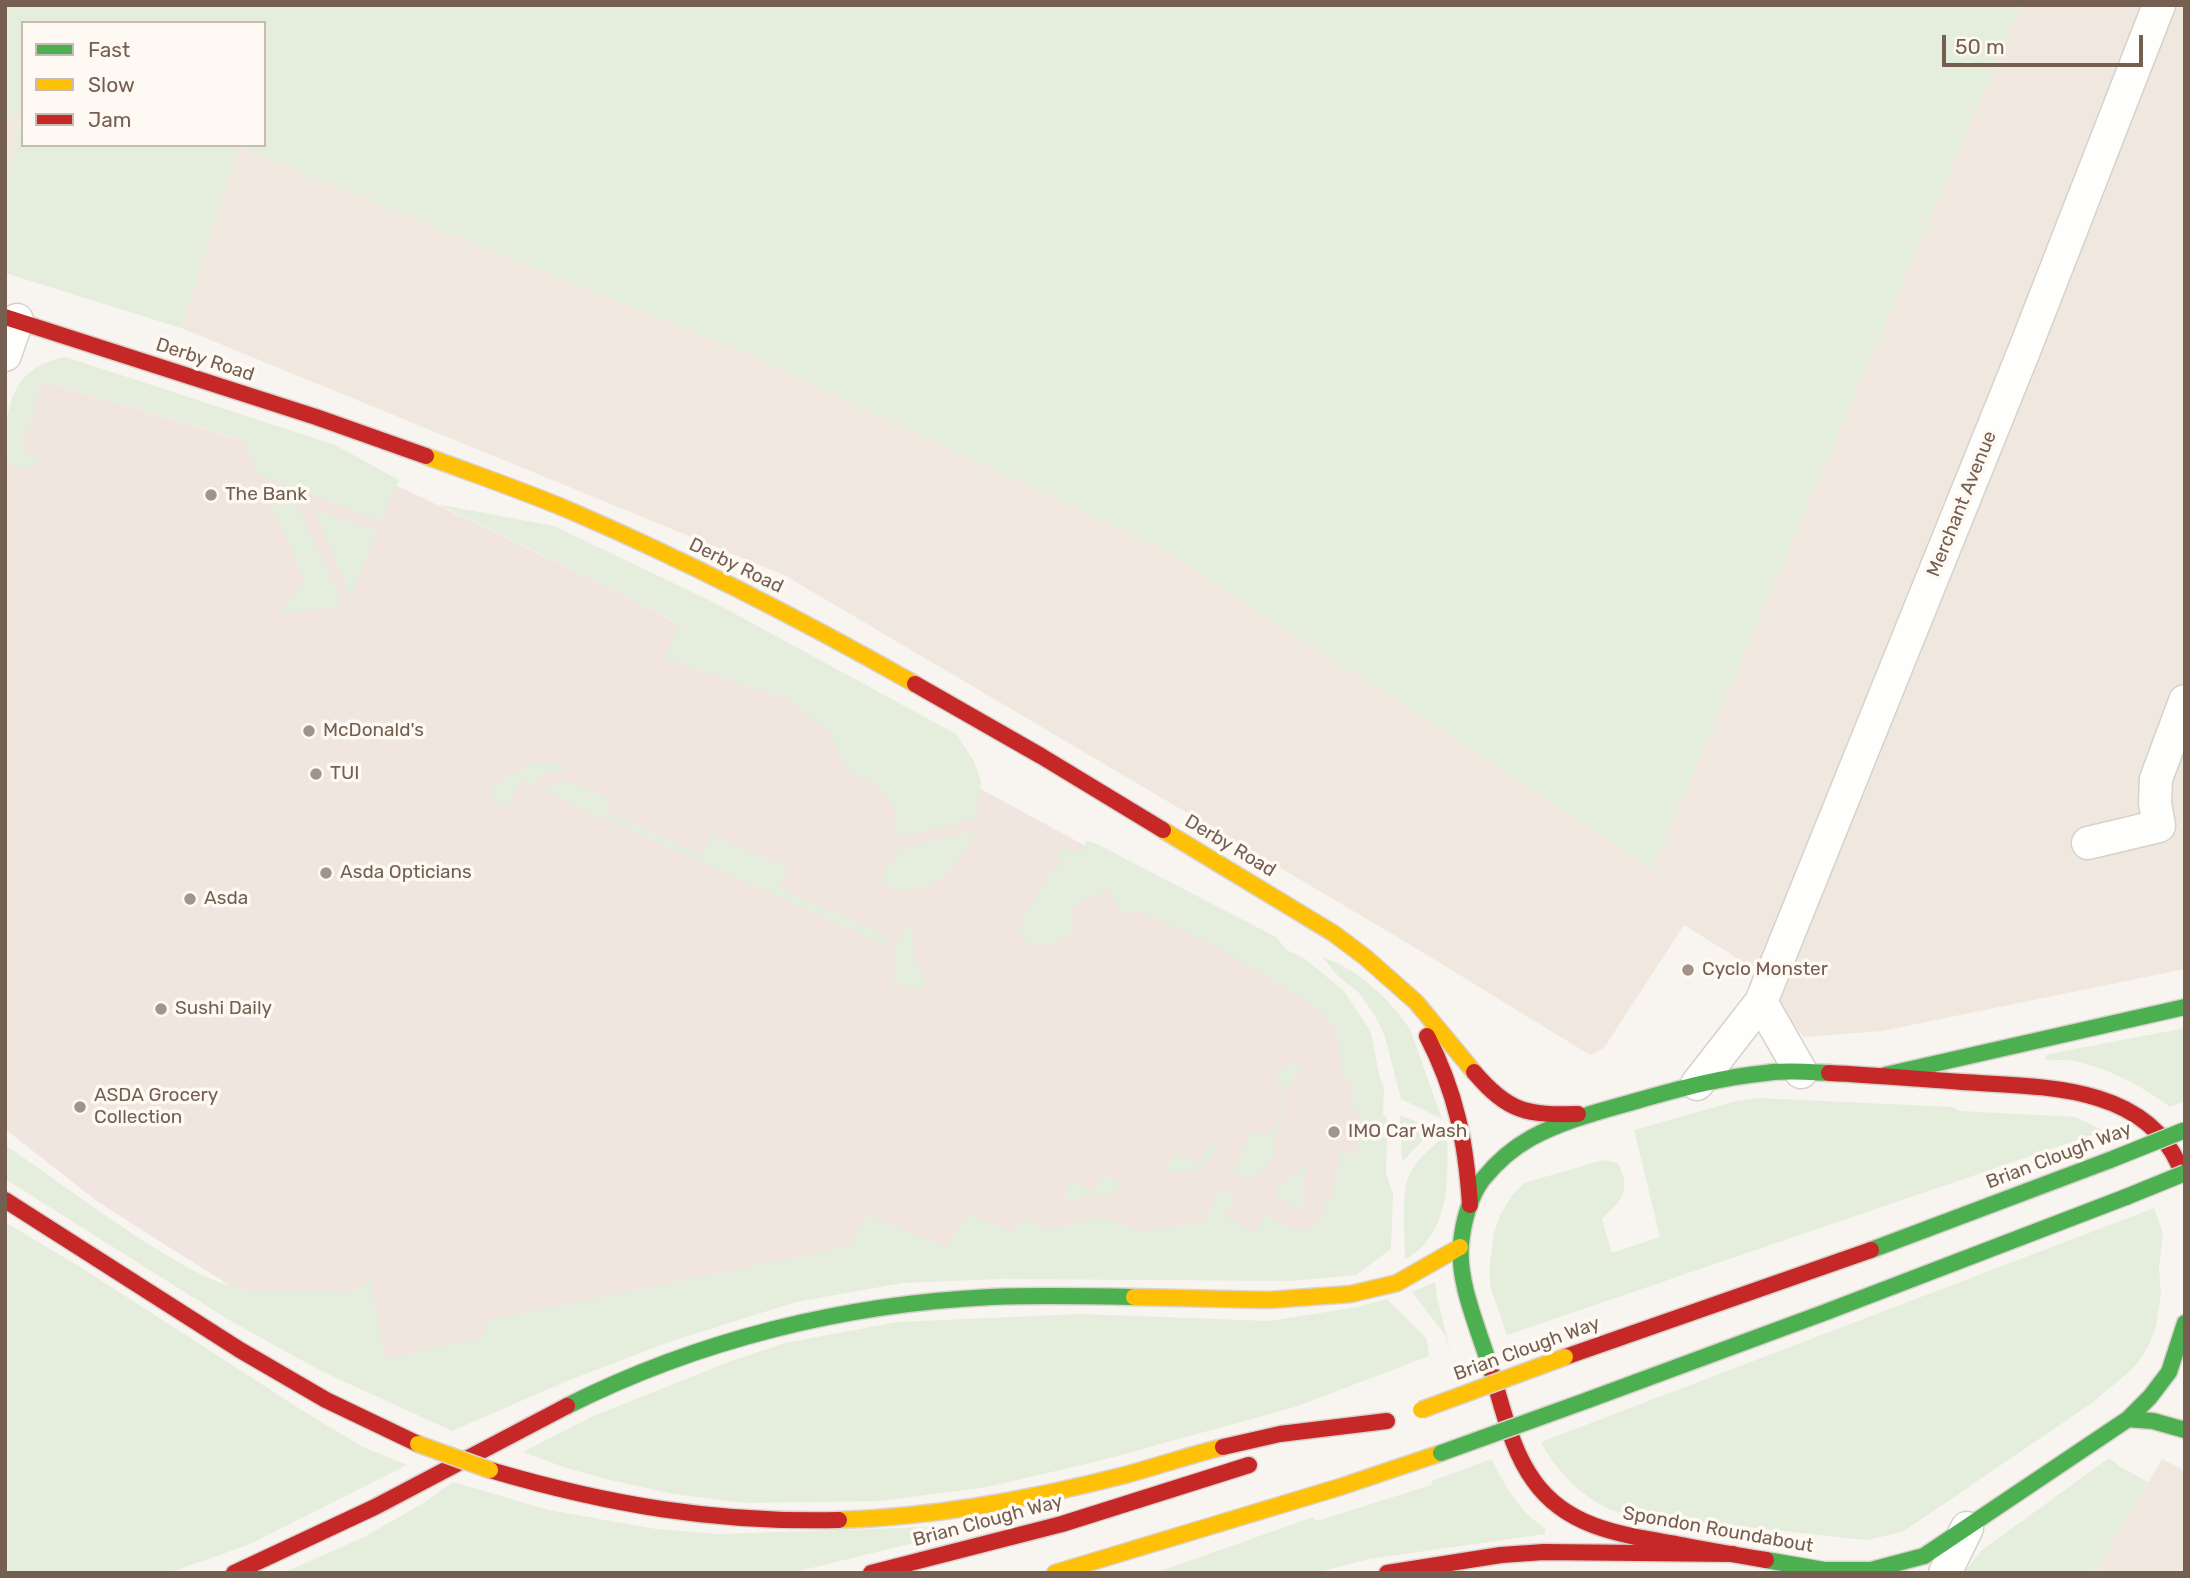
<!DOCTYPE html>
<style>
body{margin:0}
#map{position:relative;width:2190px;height:1578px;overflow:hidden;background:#f8f5f0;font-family:Rubik,sans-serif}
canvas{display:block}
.frame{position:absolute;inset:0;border:7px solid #755f51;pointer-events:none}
.legend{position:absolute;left:21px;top:21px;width:245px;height:126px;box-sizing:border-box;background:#fefaf3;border:2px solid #c7bcb2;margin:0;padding:9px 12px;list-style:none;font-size:21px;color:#755f51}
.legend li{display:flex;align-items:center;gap:14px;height:35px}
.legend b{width:35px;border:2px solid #c7bcb2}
.scale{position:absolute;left:1942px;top:35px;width:201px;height:32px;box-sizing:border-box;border:4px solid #755f51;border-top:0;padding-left:9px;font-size:21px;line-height:24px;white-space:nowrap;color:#755f51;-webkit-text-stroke:5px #fefaf3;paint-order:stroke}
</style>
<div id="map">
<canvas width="2190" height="1578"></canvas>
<div class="frame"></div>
<ul class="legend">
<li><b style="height:9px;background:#4caf50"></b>Fast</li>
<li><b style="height:9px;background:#ffc107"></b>Slow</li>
<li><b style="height:9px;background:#c62828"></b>Jam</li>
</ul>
<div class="scale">50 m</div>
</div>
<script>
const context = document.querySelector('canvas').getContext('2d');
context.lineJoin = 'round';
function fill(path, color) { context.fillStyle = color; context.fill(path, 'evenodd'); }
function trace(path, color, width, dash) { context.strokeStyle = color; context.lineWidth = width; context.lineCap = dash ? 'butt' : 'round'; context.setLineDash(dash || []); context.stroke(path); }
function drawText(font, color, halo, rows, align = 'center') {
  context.font = font + ' Rubik,sans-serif'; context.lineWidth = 7; context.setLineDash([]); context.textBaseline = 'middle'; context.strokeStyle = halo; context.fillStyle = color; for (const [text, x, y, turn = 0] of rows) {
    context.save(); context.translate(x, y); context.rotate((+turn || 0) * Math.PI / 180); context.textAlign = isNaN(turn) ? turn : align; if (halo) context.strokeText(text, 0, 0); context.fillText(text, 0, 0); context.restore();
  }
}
fill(new Path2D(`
 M2021,5H2185V969L1882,1031L1804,1037L1732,955L1684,925L1604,1048L1590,1055L1404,941L784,575L181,328L239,147L748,354L1162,548L1399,702L1652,869Z
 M5,112L22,117L5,184Z
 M2162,1459L2185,1471V1573H2094Z`), '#f0e8df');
fill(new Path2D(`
 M43,381L400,487L623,594L1306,966L1368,1071L1353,1240L982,1249L382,1364L254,1301L98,1202L5,1129V458Z`), '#f1e6df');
fill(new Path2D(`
 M5,5H2021L1652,869L1399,702L1162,548L748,354L239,147L181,328L5,273V184L22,118L5,112ZM23,23H264V145H23Z
 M66,357L335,445L399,480L381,521L258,474L243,440L43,381L21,450L38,455L37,462L31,470L13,466L5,459C5,411 9,366 66,357Z
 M265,491L295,502L337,590L341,606L276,615L282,612L304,579Z
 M437,504L554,526L717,604L956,734L974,761L981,781L975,819L897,838C899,797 880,785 846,770L830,731L788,700L664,658L679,624L623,594Z
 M313,508L377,531L351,596Z
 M547,762L568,768L542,776L536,786L520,780L507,808L491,803L490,797L494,785L530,764Z
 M566,780L609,799L604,811L702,855L712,835L788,868L779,888L887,936L883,944L546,792L548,786Z
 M977,830C953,870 933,905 880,883L888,864H895V851Z
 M1086,841L1095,843L1276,937L1287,950L1305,959L1344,991L1371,1032L1380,1079L1384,1087L1383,1114L1388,1120L1390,1135L1387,1141L1386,1173L1393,1194L1391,1249L1356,1275L1292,1281L999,1279L903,1283L796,1302L672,1341L567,1381L452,1431L321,1371L229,1320L5,1179V1145C52,1177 97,1211 145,1242C171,1258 201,1277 230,1286C270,1298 311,1286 351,1293L370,1279L385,1359L483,1337V1321L850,1246L866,1214L945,1247L969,1215L1014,1233L1021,1218L1049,1229L1104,1217L1141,1232L1206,1220L1219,1190L1224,1192L1225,1189L1231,1193L1234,1198L1225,1216L1252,1232L1257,1231L1264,1217L1267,1216C1274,1218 1280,1223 1287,1226C1312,1235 1322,1224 1325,1200H1332L1340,1153L1356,1154L1362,1113L1351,1108L1352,1080L1344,1078L1335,1027L1315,1006L1215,946L1137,910L1120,913L1110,889L1070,908L1074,932C1053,942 1033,956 1017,931L1051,870L1056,871L1063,859L1058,855L1062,848L1081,854Z
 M907,924H910C913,931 910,938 912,946C915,959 922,970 925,984L923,987L915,990L891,980L899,961L892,956Z
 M1322,957C1359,969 1388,998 1410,1029L1442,1119L1401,1099L1385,1037L1375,1016L1359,993L1338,976Z
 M2185,1028V1101L2170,1107C2142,1086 2108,1068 2074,1061C2064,1059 2055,1061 2045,1060L2046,1056L2049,1054Z
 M1299,1062L1301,1068L1284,1093L1273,1156C1265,1174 1255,1182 1235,1176L1233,1172L1251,1132L1269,1136L1270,1132H1275L1283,1086L1275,1077C1279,1065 1289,1065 1299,1062Z
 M1759,1098L1952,1107L1960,1111L2076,1117L2104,1131L1507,1335L1490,1286V1261L1494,1233L1500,1215L1511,1197L1524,1183L1603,1160L1618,1163C1632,1192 1622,1199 1602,1219L1612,1253L1660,1237L1634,1130L1736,1101Z
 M1400,1115L1434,1129L1402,1162Z
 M1447,1133C1448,1168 1450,1214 1426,1242C1420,1250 1412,1255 1405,1260C1405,1239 1401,1197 1408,1178C1414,1160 1434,1146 1447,1133Z
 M1208,1145L1217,1148C1205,1170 1191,1177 1167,1170L1173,1154L1200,1164Z
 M1307,1160L1301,1196L1309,1197L1304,1207H1292L1277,1198L1276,1188L1299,1171Z
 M1103,1175L1120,1182L1116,1193L1063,1201L1070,1181L1094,1192Z
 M2154,1208L2163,1233L2159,1268L2161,1294L2156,1327L2149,1345L2140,1360L2130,1371L2092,1403L1904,1531L1869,1540L1855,1539L1632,1514C1624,1513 1616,1512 1609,1509C1581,1496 1555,1470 1541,1442Z
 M5,1222L85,1270L308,1414L363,1447L407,1465L248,1545L168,1573H5Z
 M1435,1282L1437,1297L1451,1353L1445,1335L1412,1292Z
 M1387,1299L1427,1339L1429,1356L1295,1407L1099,1461L987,1487L881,1501L745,1503L673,1494L606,1479L566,1468L523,1452L591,1417L731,1361L785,1343L897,1322L1081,1314L1270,1321L1357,1307Z
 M2109,1458L2121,1467L2148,1482L2094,1573H1963L1982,1550Z
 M1491,1459C1506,1486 1518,1511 1545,1528V1534L1369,1559L1315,1573H1155L1313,1517L1317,1521L1431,1485L1432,1481Z
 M453,1482L549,1510L656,1529L719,1534L927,1527L930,1539L791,1573H283L364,1537L425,1502Z`), '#e5eedc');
const street = new Path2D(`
 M5,355L17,320
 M2088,843L2159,826L2155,803L2156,779L2185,701
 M1761,1002L1801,1072
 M1697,1084L1761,1002L2024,351L2159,5
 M1945,1573L1967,1528`);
const fast = new Path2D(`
 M1885,1075L2185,1007
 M1871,1250L2110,1160
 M1493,1377C1482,1336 1457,1286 1461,1244C1463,1222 1470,1196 1483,1179C1496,1163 1513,1148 1531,1138C1564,1120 1601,1111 1636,1101C1678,1089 1722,1077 1766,1073C1787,1070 1808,1072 1829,1073
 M1588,1400L1826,1312L2126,1197
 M567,1406C698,1340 844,1304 991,1297C1038,1295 1086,1296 1134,1297
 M2128,1419L2153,1421L2185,1430
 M1766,1560L1824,1570H1871L1924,1556L2128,1419L2150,1397L2169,1372L2185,1323`);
const slow = new Path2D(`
 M426,456C474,474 524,491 571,511C689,562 804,621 915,684
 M1163,830L1333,933L1365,957L1416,1002L1474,1072
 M1134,1297L1268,1300L1351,1294L1397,1283L1460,1247
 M839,1520C936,1517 1032,1499 1125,1475C1158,1466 1190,1455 1223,1447
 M1055,1573L1340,1487L1441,1453`);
const jam = new Path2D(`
 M5,317L316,417L426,456
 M915,684L1041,756L1163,830
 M1427,1036C1456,1092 1466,1142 1470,1205
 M1474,1072C1509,1113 1527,1115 1578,1114
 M1829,1073C1874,1075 1918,1079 1962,1082C2037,1087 2143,1083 2179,1165
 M5,1200L240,1350L326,1400L418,1444
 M1565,1357L1871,1250
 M1493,1377C1504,1412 1512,1451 1534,1481C1567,1528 1623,1535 1676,1544C1706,1550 1736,1555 1766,1560
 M1223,1447L1280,1434L1387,1421
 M490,1470C609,1505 715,1523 839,1520
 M234,1573L375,1507L567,1406
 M871,1573L1062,1524L1249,1465
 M1387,1573L1501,1555L1544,1552L1733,1554`);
trace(street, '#d6d1cb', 35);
trace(fast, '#d9d2cd', 19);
trace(slow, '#d9d2cd', 19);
trace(jam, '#d9d2cd', 19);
trace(street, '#fefefd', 32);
trace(fast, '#4caf50', 16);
trace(slow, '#ffc107', 16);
trace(jam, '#c62828', 16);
const fastBridge = new Path2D(`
 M2110,1160L2185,1130
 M2126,1197L2185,1173
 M1441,1453L1588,1400`);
const slowBridge = new Path2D(`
 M1421,1410L1565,1357
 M418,1444L490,1470`);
trace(fastBridge, '#d9d2cd', 19, []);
trace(slowBridge, '#d9d2cd', 19, []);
trace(fastBridge, '#4caf50', 16);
trace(slowBridge, '#ffc107', 16);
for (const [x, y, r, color] of [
 [211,495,7,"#a39489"],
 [309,731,7,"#a39489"],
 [316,774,7,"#a39489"],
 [326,873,7,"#a39489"],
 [190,899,7,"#a39489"],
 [1688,970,7,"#a39489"],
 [161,1009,7,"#a39489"],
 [80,1107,7,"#a39489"],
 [1334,1132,7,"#a39489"]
]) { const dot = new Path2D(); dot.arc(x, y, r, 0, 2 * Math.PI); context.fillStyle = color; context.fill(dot); trace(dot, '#fefaf3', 2.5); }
drawText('19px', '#755f51', '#fefaf3', [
 ["Derby Road",205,360,18],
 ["Merchant Avenue",1962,504,-68],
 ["Derby Road",736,566,26],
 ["Derby Road",1230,846,31],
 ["Brian Clough Way",2059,1156,-21],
 ["Brian Clough Way",1527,1349,-20],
 ["Brian Clough Way",988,1521,-15],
 ["Spondon Roundabout",1718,1530,10]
]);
drawText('19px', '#755f51', '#fefaf3', [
 ["The Bank",225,495],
 ["McDonald's",323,731],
 ["TUI",330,774],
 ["Asda Opticians",340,873],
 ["Asda",204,899],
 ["Cyclo Monster",1702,970],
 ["Sushi Daily",175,1009],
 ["ASDA Grocery",94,1096],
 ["Collection",94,1118],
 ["IMO Car Wash",1348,1132]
], 'left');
</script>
